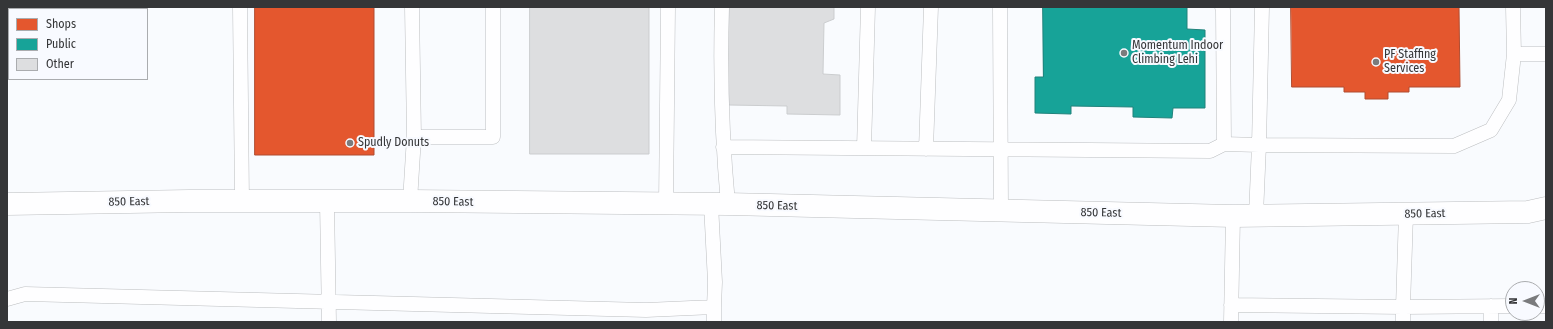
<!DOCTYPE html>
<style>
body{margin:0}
#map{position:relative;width:1553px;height:329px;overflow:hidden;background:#f9fbfe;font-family:"Fira Sans Condensed",sans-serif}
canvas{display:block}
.frame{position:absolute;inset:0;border:8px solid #353638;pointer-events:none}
.legend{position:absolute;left:8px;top:8px;width:140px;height:72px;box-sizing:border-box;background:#f8faff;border:1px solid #aaacaf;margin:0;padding:5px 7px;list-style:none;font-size:12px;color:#353638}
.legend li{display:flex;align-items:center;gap:8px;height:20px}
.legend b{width:20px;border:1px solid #aaacaf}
.north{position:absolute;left:1505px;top:281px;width:40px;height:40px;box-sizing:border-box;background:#f8faff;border:1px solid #aaacaf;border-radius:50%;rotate:270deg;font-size:11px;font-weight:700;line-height:16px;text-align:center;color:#353638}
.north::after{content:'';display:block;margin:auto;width:14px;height:18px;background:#7a7b7d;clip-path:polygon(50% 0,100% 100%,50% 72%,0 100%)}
</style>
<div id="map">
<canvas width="1553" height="329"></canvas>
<div class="frame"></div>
<ul class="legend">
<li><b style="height:11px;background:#e4572e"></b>Shops</li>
<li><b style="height:11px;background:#17a398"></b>Public</li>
<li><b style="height:11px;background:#dddee0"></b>Other</li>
</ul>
<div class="north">N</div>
</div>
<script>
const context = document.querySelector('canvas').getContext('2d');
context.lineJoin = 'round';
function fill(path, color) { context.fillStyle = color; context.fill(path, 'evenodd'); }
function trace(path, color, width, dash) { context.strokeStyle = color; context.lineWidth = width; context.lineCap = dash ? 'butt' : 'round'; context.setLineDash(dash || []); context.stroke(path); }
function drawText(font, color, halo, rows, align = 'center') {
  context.font = font + ' "Fira Sans Condensed",sans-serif'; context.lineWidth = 4; context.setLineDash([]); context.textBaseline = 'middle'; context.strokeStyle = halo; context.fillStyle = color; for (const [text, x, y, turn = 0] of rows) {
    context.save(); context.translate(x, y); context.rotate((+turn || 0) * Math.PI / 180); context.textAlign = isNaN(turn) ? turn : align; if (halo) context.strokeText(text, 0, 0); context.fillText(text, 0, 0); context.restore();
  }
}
const shops = new Path2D(`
 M255,7H374V155H255Z
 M1291,7H1459L1460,87H1409V92H1388V99H1365V92H1344V87H1292Z`);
fill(shops, '#e4572e');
trace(shops, '#b04d31', 1);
const public = new Path2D(`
 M1043,7H1187V29L1205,30V108H1173L1172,118L1133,117V107L1071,106V114L1035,113V77H1043Z`);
fill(public, '#17a398');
trace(public, '#20827b', 1);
const building = new Path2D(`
 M530,7H649V154H530Z
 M729,7H834V19L824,23L823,74L840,75V115L787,114V106L728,105Z`);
fill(building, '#dddee0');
trace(building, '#cbcdcf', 1);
const service = new Path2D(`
 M240,7L242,202
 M722,7C720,73 722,139 728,204
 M1000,7L1001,211
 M1513,7L1514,54
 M414,137H493V7
 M1224,144L1259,145L1262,7
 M723,147L1210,151L1224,144L1223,10L1222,7
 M864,148L868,7
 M926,149L931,7
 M410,201L414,137L412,7
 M327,202L329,322
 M666,204L668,7
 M1406,214L1403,307L1513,306
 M1256,215L1259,145L1454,146L1491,130L1509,100L1514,54H1546
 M7,299L25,294L646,310L714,307L715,282L711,204
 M1231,305L1403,307V322
 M1537,306H1546
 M714,307V322
 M1231,322L1233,216
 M1491,322V306`);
const secondary = new Path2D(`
 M7,204L189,201H410L728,204L1233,216L1528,212L1546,208`);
trace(service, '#bcbec0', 15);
trace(secondary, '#bcbec0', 23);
trace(service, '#fefeff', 14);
trace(secondary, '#fefeff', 22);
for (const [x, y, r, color] of [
 [1124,53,4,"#7a7b7d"],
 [1376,62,4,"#7a7b7d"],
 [350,143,4,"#7a7b7d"]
]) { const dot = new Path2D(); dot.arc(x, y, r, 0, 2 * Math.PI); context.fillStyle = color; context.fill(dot); trace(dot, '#f8faff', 1.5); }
drawText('12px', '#353638', '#f8faff', [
 ["Momentum Indoor",1132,46],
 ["Climbing Lehi",1132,60],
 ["PF Staffing",1384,55],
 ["Services",1384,69],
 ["Spudly Donuts",358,143]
], 'left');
drawText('12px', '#353638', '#f8faff', [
 ["850 East",129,202,-1],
 ["850 East",453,202,1],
 ["850 East",777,206,1],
 ["850 East",1101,213,1],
 ["850 East",1425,214,-1]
]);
</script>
